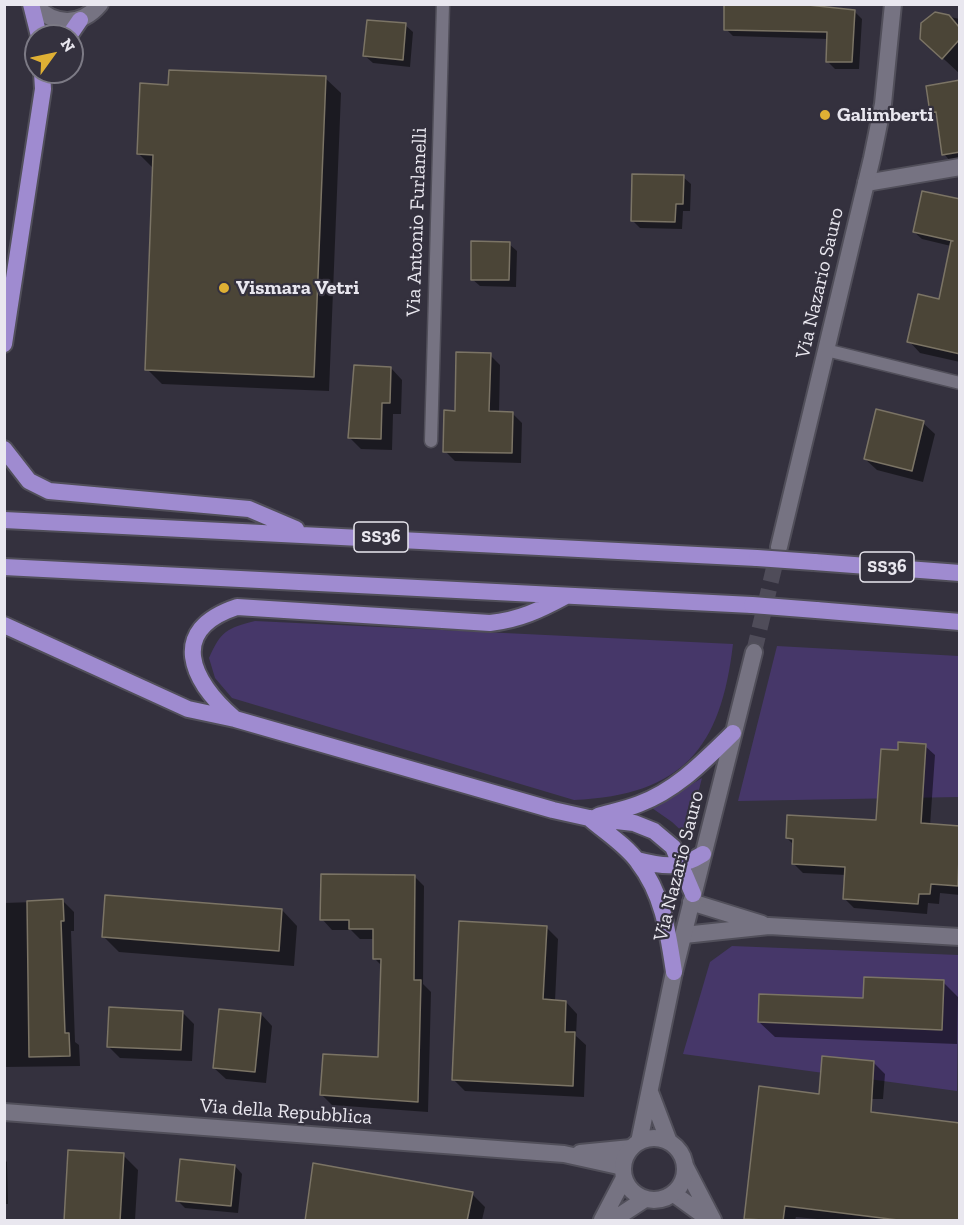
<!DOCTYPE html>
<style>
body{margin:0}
#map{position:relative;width:964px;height:1225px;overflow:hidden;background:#34313e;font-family:"Zilla Slab",serif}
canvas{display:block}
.frame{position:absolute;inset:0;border:6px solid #e9e7ef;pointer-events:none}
.north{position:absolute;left:24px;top:24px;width:60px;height:60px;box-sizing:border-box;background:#34313e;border:2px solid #7c7a85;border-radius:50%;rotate:57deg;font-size:16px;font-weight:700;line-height:24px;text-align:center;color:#e9e7ef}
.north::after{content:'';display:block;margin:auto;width:21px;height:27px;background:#dfb034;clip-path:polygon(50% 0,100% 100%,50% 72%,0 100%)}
</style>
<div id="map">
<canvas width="964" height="1225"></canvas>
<div class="frame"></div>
<div class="north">N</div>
</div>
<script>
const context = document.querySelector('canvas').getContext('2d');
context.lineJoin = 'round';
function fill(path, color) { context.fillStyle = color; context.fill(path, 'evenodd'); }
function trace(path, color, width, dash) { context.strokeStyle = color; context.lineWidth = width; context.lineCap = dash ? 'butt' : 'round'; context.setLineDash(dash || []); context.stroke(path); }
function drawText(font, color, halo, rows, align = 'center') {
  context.font = font + ' "Zilla Slab",serif'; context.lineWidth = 4.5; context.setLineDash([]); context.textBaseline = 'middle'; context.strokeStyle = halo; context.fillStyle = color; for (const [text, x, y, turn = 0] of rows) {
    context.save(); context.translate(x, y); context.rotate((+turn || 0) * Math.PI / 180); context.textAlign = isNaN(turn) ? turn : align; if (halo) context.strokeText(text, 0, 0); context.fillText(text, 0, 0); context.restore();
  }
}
fill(new Path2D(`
 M255,621L733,644C721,748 683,795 574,800L232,698L215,678L209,658C221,631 227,628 255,621Z
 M777,646L959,656V797L738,801Z
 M702,778L687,836L672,822L652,808Z
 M732,946L959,955L957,1091L683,1054L710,962Z`), '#463769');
fill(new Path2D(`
 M855,12L862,19L859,69H835L827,61L828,39L733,36L726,29Z
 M935,14L960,19V74L932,48Z
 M405,25L413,32L410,67L373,63L365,56Z
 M325,78L341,93L329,391L162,384L147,369L153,168L138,153L169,86Z
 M960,82V163L953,164L944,154L938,118L932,112Z
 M683,177L691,184L690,211H683L682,229L640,228L632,220Z
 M960,200V275L951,246L922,239L914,232Z
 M509,244L517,251L516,287L480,286L472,279Z
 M960,306V362L920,353L909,341Z
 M490,355L500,365L499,413H512L522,423L521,463L455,461L445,451L456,412Z
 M391,368L402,380L401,414H393L392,450L361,449L349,437Z
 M923,423L935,434L923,482L877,470L865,459Z
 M925,746L935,755L930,826L960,828V895L940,893L939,904L928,903L927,914L854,908L844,898L846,875L803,873L793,863L794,845L787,838L878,822L899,752Z
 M414,876L424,886L423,984L431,992L428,1112L332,1105L322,1095L379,1059L382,966L374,958L375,939H360L351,930H332L322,919Z
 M63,901L74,912V931H71L75,1042L79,1045L80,1066L4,1067V903Z
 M282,910L297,926L294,966L119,952L104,937Z
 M546,927L558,939L555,1001L566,1002L577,1014L576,1036L586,1045L584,1097L465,1091L453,1079Z
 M943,982L958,997L957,1044L775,1037L759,1022Z
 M182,1012L194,1024L192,1061L120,1058L108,1046Z
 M261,1014L272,1026L266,1083L226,1079L214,1068Z
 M873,1062L885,1074L883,1099H866L865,1113L960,1220H828L796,1217L795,1220H748L746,1218L820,1095Z
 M123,1155L138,1170L135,1220H65Z
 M4,1159L7,1162L8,1204H4Z
 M235,1166L242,1174L238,1213L185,1208L177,1200Z
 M472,1194L485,1207L482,1220H306Z`), '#0007');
const building = new Path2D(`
 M724,4H799L855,10L852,62H826L827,32L724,30Z
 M935,12L949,15L959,27V40L942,59L920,39L921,23Z
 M367,20L406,23L403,60L363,56Z
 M169,70L326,76L314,377L145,370L153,155L137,154L140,83L168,85Z
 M960,80V152L942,155L936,112L930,113L926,86Z
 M632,174L684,175L683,204H676L675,222L631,221Z
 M922,191L960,199V354L907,342L918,294L939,299L951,241H953L913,232Z
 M471,241L510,242L509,280H471Z
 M456,352L491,353L489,411L513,412L512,453L443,452L444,410L455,411Z
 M354,365L391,367L390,403H382L381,439L348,438Z
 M876,409L924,421L912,471L864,459Z
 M898,742L926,744L921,823L960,826L958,886L931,884L930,894H919L918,904L843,899L845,867L792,864L793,839L786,838L787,815L876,820L881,749L898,750Z
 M321,874L415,875L414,980H421L418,1102L320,1095L323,1054L378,1057L381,959H373V929H349V920H320Z
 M105,895L282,909L279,951L102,937Z
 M63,899L64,921H61L65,1033H69L70,1056L29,1057L27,901Z
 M459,921L547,926L543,999L566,1001L565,1032H575L573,1086L452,1080Z
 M864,977L944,980L942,1030L758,1022L759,994L863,998Z
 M109,1007L183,1011L181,1050L107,1047Z
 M219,1009L261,1013L255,1072L213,1068Z
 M822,1056L874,1061L871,1112L960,1123V1221H906L785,1206L783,1221L744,1219L759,1086L819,1094Z
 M68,1150L124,1153L120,1221H64Z
 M180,1159L235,1165L231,1206L176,1201Z
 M313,1163L473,1192L467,1221H305Z`);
fill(building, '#4b4537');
trace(building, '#7b7465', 1.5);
trace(new Path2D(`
 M754,652L779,547`), '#4f4c59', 16, [16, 8]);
const service = new Path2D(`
 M826,350L960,383
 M431,441L443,4`);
const minor = new Path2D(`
 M866,183L960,167
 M691,902L762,924
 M684,935L769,926L960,937
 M4,1112L564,1154L623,1167
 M580,1153L631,1148
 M685,1166L713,1220
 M674,1194L710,1220`);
const secondary = new Path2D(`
 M34,4C53,26 81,27 100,4
 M779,547L872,158L883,104L893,4
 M650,1092L669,1142
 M623 1169a31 31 0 1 1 62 0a31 31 0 1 1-62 0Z
 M639,1142L674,972L754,652
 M602,1220L624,1178
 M613,1220L645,1199`);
const trunk = new Path2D(`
 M31,4L39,36
 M69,36L80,20
 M4,344L43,89L42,72
 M4,449L29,481L49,491L249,509L296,529
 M4,520L757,558
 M814,562L960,573
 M4,567L752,605
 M816,610L960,622
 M4,625L188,709L235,719L553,810L589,818L634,823L654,831L673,847L693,894
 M234,718C191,681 167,630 237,607L490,623C519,620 540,610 566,596
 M598,816C612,812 626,809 639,804C677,790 705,760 733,733
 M589,818C605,832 626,845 638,862C663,894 668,932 674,972
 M637,860C664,867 679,869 703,854`);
trace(service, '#514f5a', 15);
trace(minor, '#514f5a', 20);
trace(secondary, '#514f5a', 20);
trace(trunk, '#514f5a', 20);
trace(service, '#767382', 12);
trace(minor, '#767382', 16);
trace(secondary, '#767382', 16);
trace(trunk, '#9f8bd0', 16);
const trunkBridge = new Path2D(`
 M757,558L814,562
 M752,605L816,610`);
trace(trunkBridge, '#514f5a', 20, []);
trace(trunkBridge, '#9f8bd0', 16);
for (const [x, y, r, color] of [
 [825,115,6,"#dfb034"],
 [224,288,6,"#dfb034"]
]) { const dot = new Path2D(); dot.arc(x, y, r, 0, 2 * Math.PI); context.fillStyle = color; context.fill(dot); trace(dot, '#34313e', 2); }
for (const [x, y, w] of [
 [381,537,54],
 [887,567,54]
]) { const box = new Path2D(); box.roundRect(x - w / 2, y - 15, w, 30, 4.5); context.fillStyle = '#34313e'; context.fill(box); trace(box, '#e9e7ef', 1.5); }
drawText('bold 18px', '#e9e7ef', null, [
 ["SS36",381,537],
 ["SS36",887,567]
]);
drawText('bold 20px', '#e9e7ef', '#34313e', [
 ["Galimberti",837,115],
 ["Vismara Vetri",236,288]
], 'left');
drawText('20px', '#e9e7ef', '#34313e', [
 ["Via Antonio Furlanelli",417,222,-88],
 ["Via Nazario Sauro",820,283,-77],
 ["Via Nazario Sauro",679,866,-76],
 ["Via della Repubblica",286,1112,4]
]);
</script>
